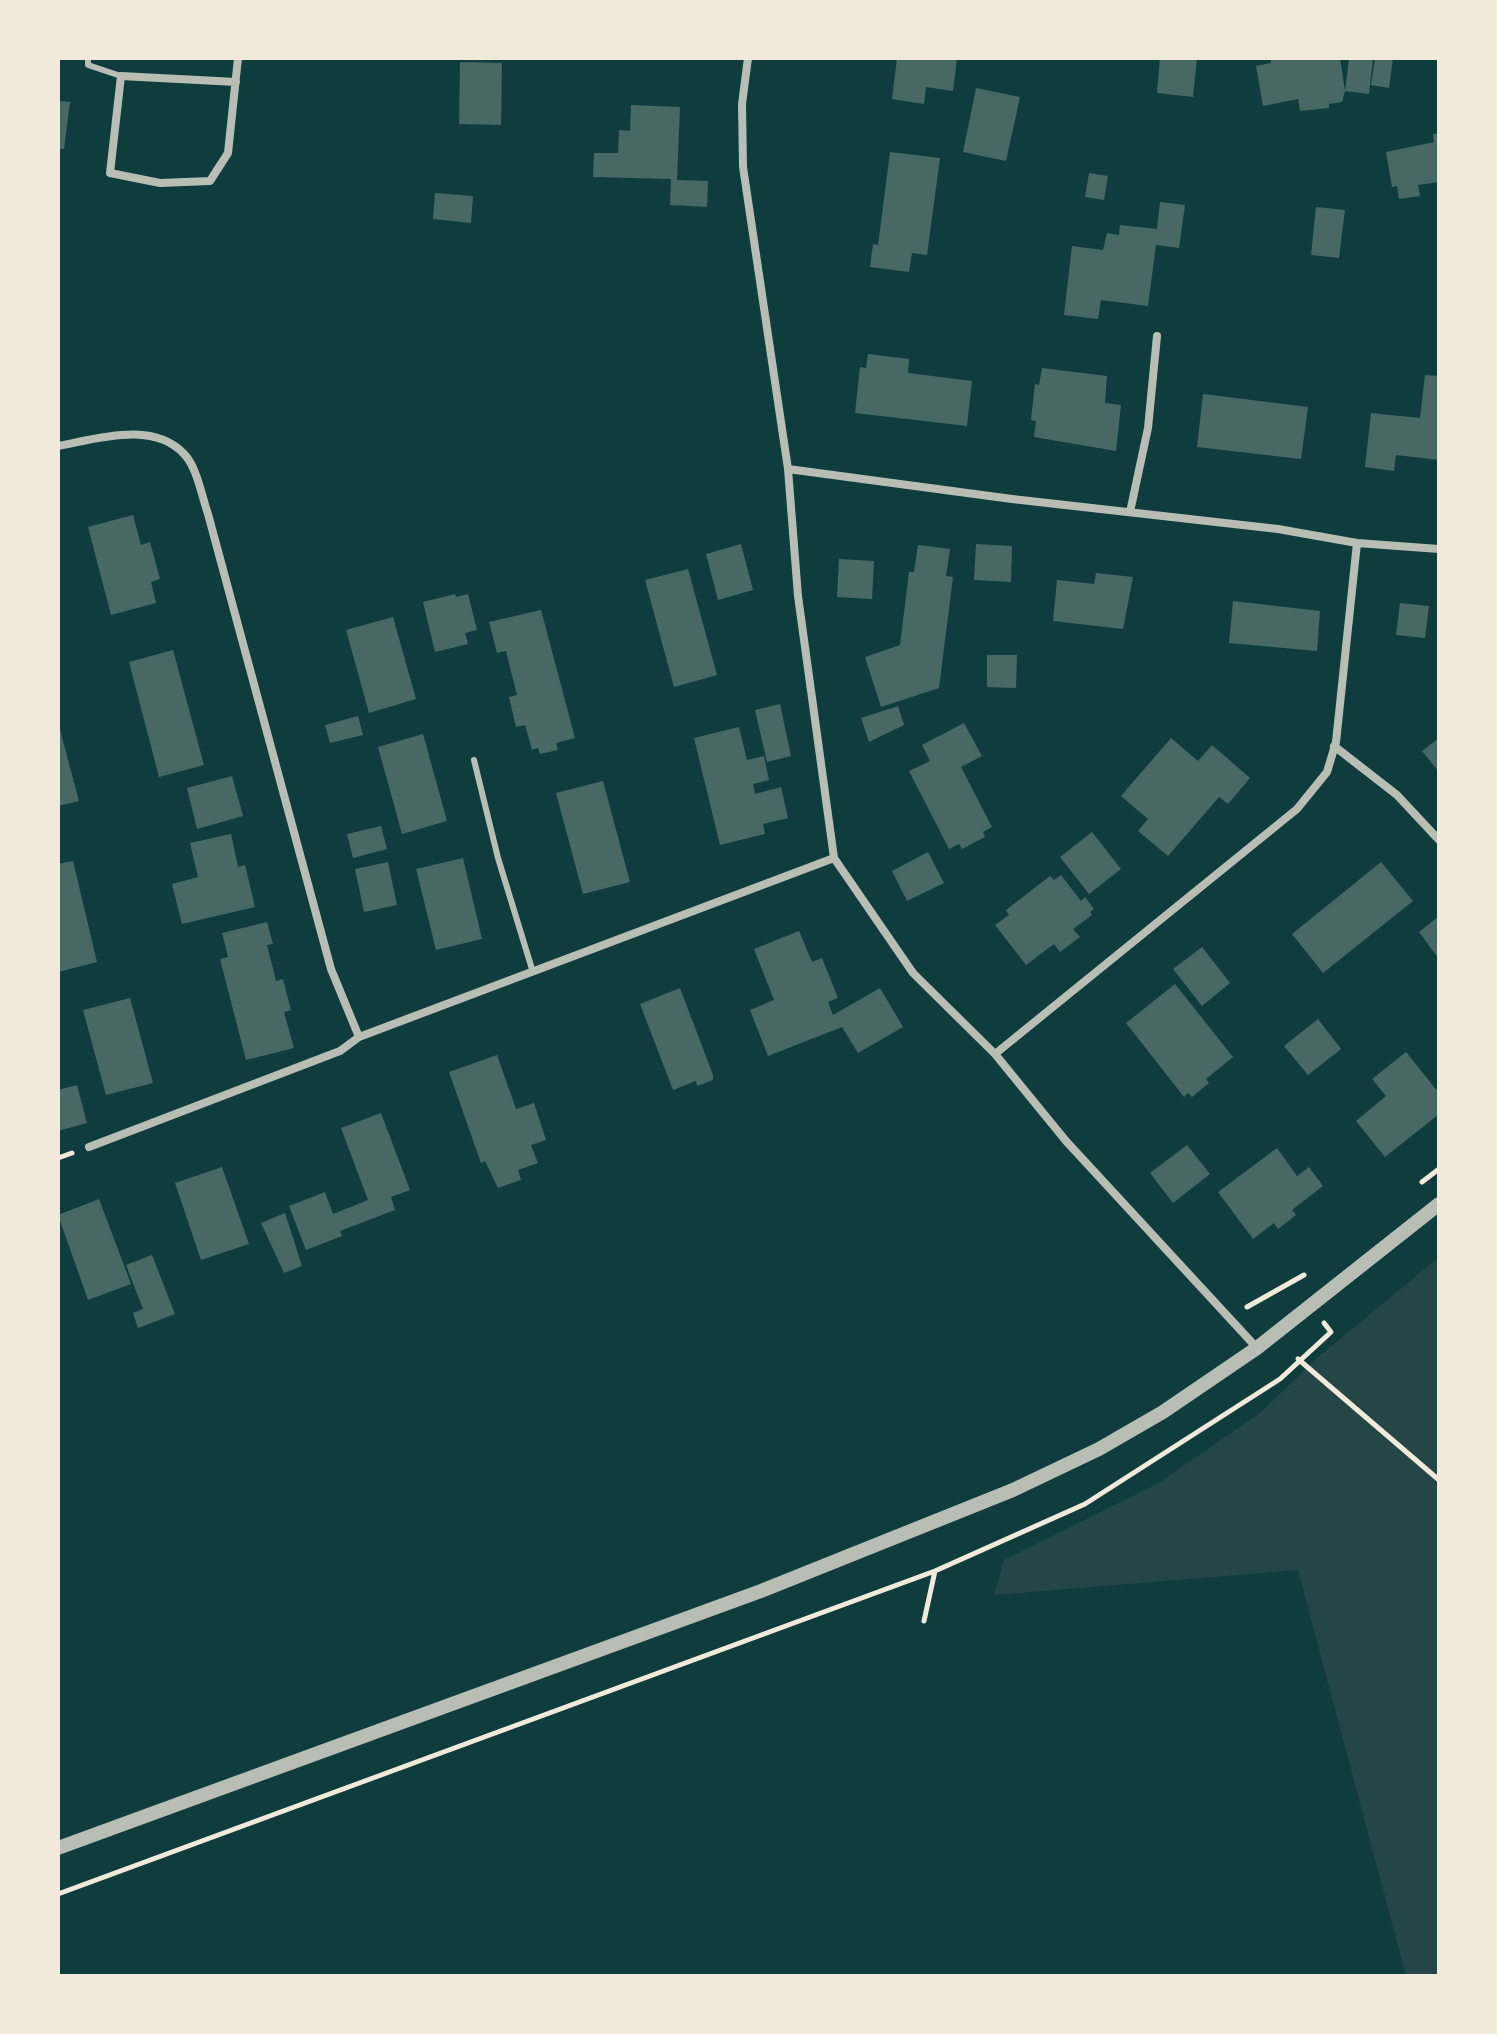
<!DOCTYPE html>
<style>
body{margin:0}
#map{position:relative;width:1497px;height:2034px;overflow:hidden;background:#0f3d3e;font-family:"Sofia Sans Condensed",sans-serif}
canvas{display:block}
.frame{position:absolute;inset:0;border:60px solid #f1e9da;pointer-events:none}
</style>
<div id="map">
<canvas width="1497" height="2034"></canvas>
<div class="frame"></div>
</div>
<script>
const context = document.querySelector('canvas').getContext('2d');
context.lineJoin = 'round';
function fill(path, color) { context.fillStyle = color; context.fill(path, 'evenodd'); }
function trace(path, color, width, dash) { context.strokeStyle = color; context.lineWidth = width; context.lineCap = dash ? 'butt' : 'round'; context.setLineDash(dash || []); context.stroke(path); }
fill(new Path2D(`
 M1439,1257V1976H1406L1298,1570L994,1595L1004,1560L1157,1484L1260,1413L1317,1358Z`), '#244646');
fill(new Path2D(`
 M897,58H957L953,91L926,87L924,104L892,99Z
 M1160,58H1197L1193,97L1157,93Z
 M1270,58H1340L1345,91L1349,58H1373L1369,94L1345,91L1342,102L1329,104V108L1300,111L1298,99L1263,106L1256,66L1271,63Z
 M1375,58H1393L1389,88L1371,85Z
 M460,62L502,63L501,125L459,124Z
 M976,88L1020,97L1006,161L963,152Z
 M58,101L70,102L64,149H58Z
 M631,105L680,107L677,180L708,181L707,207L670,205L671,179L593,177L594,153H618L619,130L630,131Z
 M1439,133V182L1418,185L1420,196L1399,199L1397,186L1392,187L1386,152L1434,142L1433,134Z
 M890,152L940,158L927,255L912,253L909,272L870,267L873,244L878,245Z
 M1089,173L1108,176L1104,200L1085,197Z
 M435,193L473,196L471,223L433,219Z
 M1160,202L1185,205L1179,248L1156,245L1148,306L1101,300L1098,319L1064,315L1072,246L1103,250L1107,233L1119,235L1120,225L1157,229Z
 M1316,207L1345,210L1339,258L1311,255Z
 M868,354L909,359L908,373L972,381L967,426L855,413L860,367L866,368Z
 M1042,368L1107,376L1105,403L1121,405L1116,451L1034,437L1036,421L1031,420L1035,384L1039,385Z
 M1425,375L1439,376V460L1396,455L1394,471L1365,467L1371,413L1420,418Z
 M1203,394L1308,407L1301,459L1197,447Z
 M133,515L141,545L150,542L160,579L151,582L156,603L111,615L88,527Z
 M741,544L753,590L718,600L706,554Z
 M976,544L1012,546L1011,582L974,580Z
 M918,545L950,549L946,576L953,577L939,688L881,707L865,657L900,645L909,572H914Z
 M839,559L874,561L872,599L837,597Z
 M688,569L717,675L674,687L645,580Z
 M1096,573L1133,577L1123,629L1053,621L1057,580L1094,584Z
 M455,594L456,597L468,594L477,630L465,633L468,644L435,652L423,602Z
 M1233,601L1320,611L1317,651L1229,643Z
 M1400,603L1429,606L1425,638L1396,635Z
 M541,610L575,738L556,743L558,750L540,754L538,748L532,750L525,725L516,727L509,697L517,695L506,651L497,653L489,622Z
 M393,617L416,699L369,713L346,630Z
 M173,650L204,765L159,777L129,662Z
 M987,655H1017L1016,688L987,687Z
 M780,704L791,756L767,762L755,710Z
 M898,706L904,725L869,742L861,718Z
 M358,716L363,735L330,743L325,725Z
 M964,723L982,756L961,767L992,827L983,832L985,837L962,849L959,844L949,849L909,771L930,761L922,745Z
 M59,726L79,801L58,806V727Z
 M739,727L747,760L764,756L769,780L753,784L755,794L781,787L788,818L763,824L765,834L720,845L694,738Z
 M423,734L447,821L402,834L378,747Z
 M1171,738L1198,761L1212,745L1250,778L1228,804L1219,797L1168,856L1138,831L1148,819L1121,796Z
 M1439,738V772L1422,751Z
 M232,776L243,816L197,829L187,788Z
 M603,781L630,882L583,894L556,793Z
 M381,826L387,849L353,858L347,834Z
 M1092,832L1121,869L1089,894L1060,857Z
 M231,834L238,867L245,865L255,907L182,924L172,884L198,877L190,843Z
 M928,852L944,883L907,901L892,871Z
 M463,858L482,939L436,950L416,869Z
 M73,861L97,962L58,972V864Z
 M388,862L397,905L364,912L355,869Z
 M1381,862L1413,901L1323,973L1292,934Z
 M1061,875L1081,901L1085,897L1094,909L1090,912L1092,915L1073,929L1080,937L1060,952L1054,944L1026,965L995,925L1009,915L1006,910L1050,876L1054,880Z
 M1439,916V959L1419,932Z
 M267,922L273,944L267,945L276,981L283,979L291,1010L284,1012L294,1048L246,1060L220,959L228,957L222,933Z
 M799,931L812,962L822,958L838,998L828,1002L833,1015L880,988L903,1027L858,1053L842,1027L768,1056L750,1010L774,1000L754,949Z
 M1202,947L1230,983L1202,1006L1173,969Z
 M1175,984L1233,1057L1206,1079L1209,1083L1192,1097L1188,1093L1184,1097L1126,1023Z
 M680,988L713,1075V1080L697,1086L696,1081L673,1090L640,1004Z
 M130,998L153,1083L106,1095L83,1010Z
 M1318,1019L1341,1049L1308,1075L1284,1046Z
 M1406,1052L1439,1093V1114L1385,1157L1356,1121L1386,1096L1372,1079Z
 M497,1055L516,1109L534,1103L546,1140L531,1145L538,1163L518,1170L521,1180L498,1188L485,1161L481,1163L449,1072Z
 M77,1085L87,1123L58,1131V1090Z
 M381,1113L410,1190L391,1197L395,1210L340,1231L342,1236L306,1250L289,1206L325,1192L333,1214L368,1200L341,1128Z
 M1187,1145L1210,1174L1173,1203L1150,1173Z
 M1277,1148L1297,1176L1309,1167L1323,1186L1292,1210L1296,1215L1278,1229L1274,1223L1253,1239L1218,1192Z
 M222,1167L249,1244L201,1260L175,1183Z
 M99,1199L131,1284L88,1300L58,1215Z
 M285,1213L302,1266L284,1273L261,1223Z
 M152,1255L175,1314L138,1328L133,1313L143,1309L126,1265Z`), '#486865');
trace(new Path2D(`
 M58,1158L72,1153
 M1422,1182L1439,1169
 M1247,1307L1304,1275
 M1298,1359L1439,1480
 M924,1621L935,1571
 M58,1894L935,1571L1085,1504L1280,1379L1331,1332L1324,1323`), '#f1e9da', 5);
trace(new Path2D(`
 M88,58V65L121,76
 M474,760L498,858L532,969`), '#b8beb3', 6);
trace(new Path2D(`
 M748,58L742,104L743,167L788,469L798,596L834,858L913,973L995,1054L1066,1141L1257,1348
 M236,82L121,76L110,173L160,183L210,181L228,153L238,58
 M58,446C97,439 154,420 185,455C197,468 202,497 208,514L331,969L359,1037L834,858
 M788,469L1012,499L1278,529L1357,543L1439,549
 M1130,512L1148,428L1157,336
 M1334,746L1397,795L1439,840
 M995,1054L1297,809L1327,772L1336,742L1357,543
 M89,1147L340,1051L359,1037`), '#b8beb3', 8);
trace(new Path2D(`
 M58,1848L761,1591L1013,1490L1099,1449L1163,1412L1257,1348L1439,1204`), '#b8beb3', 14);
</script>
